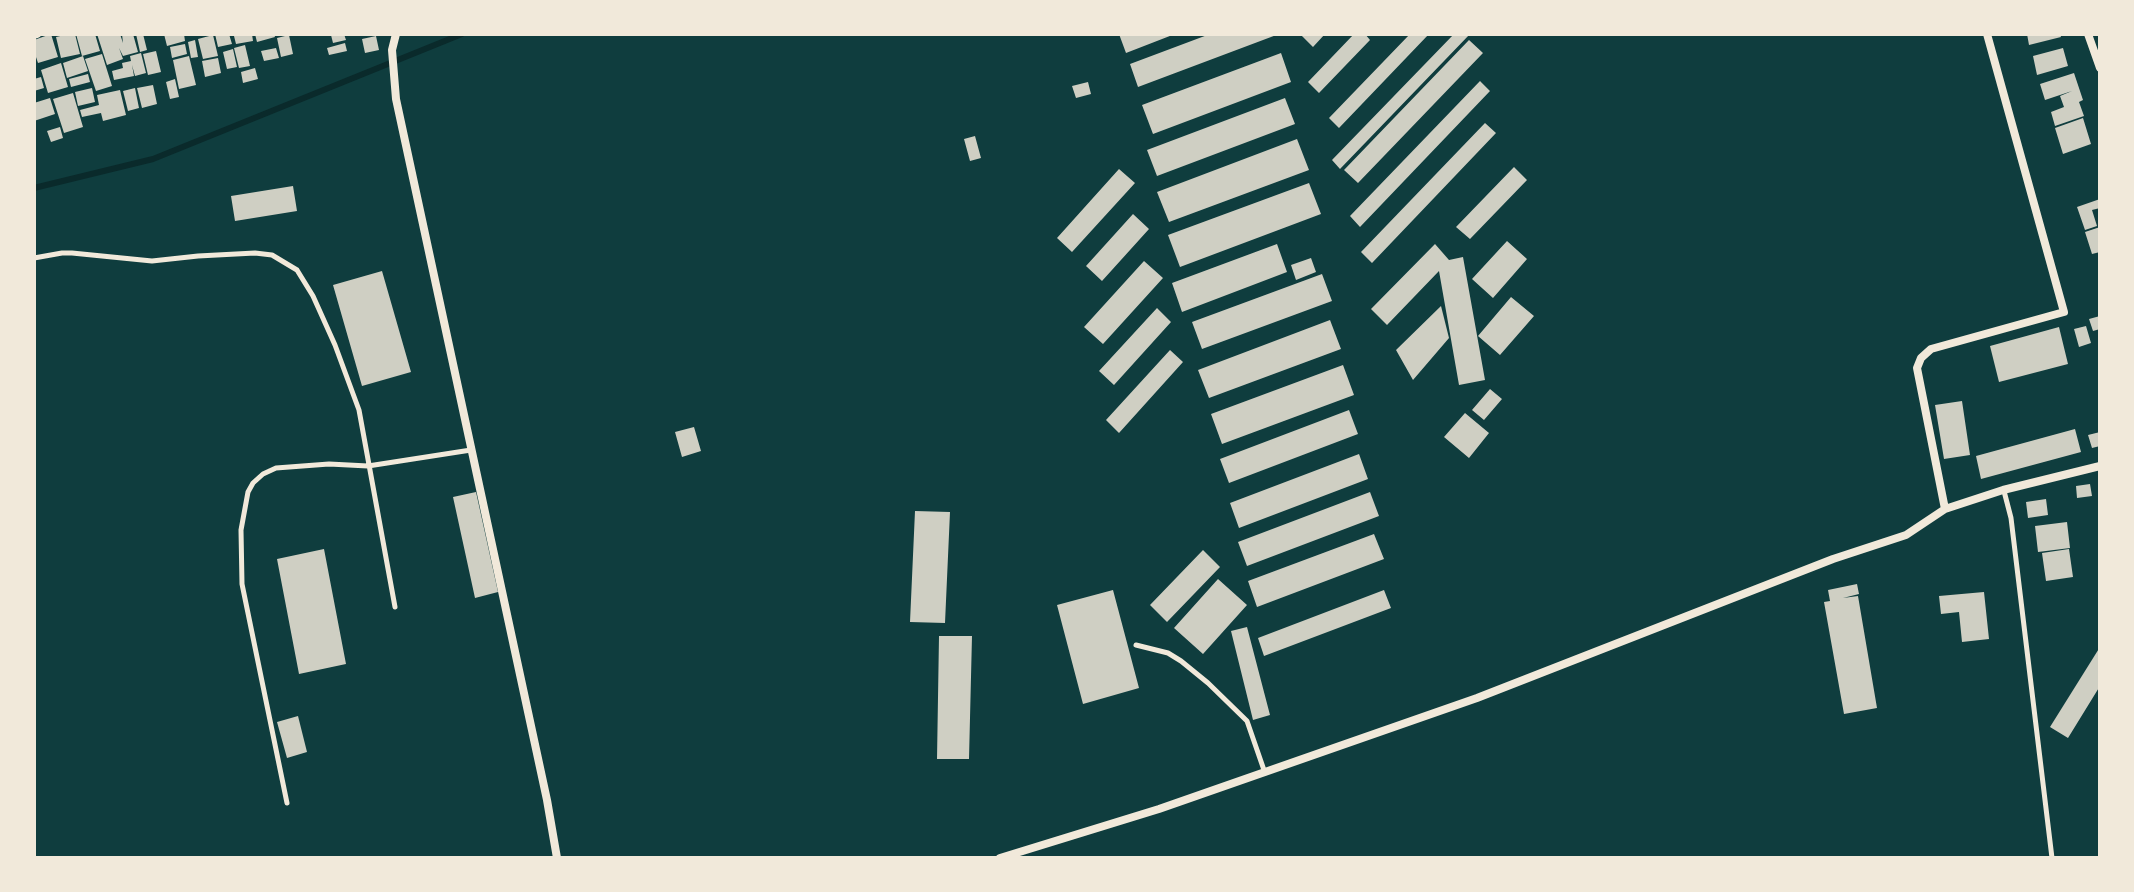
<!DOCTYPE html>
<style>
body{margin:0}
#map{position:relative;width:2134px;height:892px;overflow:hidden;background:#0f3d3e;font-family:Arial,sans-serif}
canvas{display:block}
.frame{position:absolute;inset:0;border:36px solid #f1e9da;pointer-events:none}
</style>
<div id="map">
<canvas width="2134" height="892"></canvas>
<div class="frame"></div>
</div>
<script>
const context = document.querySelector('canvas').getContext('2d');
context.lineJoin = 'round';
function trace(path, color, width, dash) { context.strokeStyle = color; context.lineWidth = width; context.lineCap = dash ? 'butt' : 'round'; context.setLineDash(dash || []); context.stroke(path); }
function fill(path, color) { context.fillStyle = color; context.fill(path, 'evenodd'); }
trace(new Path2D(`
 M34,188L153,159L462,34`), '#0a2a2b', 6);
fill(new Path2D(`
 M51,34L58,57L38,63L34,51V40Z
 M69,34H75L80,54L61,58L56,37Z
 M76,34H95L100,51L82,56Z
 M97,34H120L123,43L122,34H133L138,52L123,56L119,48L123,59L107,65Z
 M136,34H143L147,50L140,52Z
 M164,34H184L185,41L167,46Z
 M215,34H229L232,44L218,47Z
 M243,34H252L253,41L236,44L234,36Z
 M255,34H274L275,37L257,42Z
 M344,34L346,40L333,43L331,35Z
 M1119,34H1175L1126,53Z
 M1210,34H1279L1138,87L1130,64Z
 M1300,34H1325L1313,47Z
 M1354,34H1365L1370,40L1319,93L1308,82Z
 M1410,34H1429L1339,128L1329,118Z
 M1454,34H1470L1340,169L1332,160Z
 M2027,34H2060L2061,37L2029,45Z
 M213,35L218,56L203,59L198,39Z
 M289,35L293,54L281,57L277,38Z
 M376,36L379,50L365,53L362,39Z
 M195,40L198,57L191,58L188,42Z
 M1469,40L1483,53L1358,183L1344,170Z
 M345,43L347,51L329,55L327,48Z
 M185,44L187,54L172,58L170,47Z
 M245,45L250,66L239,68L234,48Z
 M276,48L279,58L264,61L261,51Z
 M2063,48L2068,66L2037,75L2033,56Z
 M233,49L237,67L227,69L223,52Z
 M156,51L161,72L148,75L143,54Z
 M141,53L146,73L135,76L132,65L134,76L114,80L112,71L123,68L122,63L131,61L130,56Z
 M1281,53L1291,82L1153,134L1142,105Z
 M102,54L112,86L96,91L85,59Z
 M83,56L88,71L67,78L63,63Z
 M189,56L196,85L179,89L173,60Z
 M218,58L221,73L205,77L202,61Z
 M61,63L68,87L48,93L41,70Z
 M255,68L258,79L243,83L241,72Z
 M2074,73L2083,100L2079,102L2084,116L2055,126L2051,112L2064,107L2060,96L2072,91L2045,100L2040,84Z
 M88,74L90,82L71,87L69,79Z
 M41,77L44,88L34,91V79Z
 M175,79L179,97L170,99L166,82Z
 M1480,81L1490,91L1360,227L1350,216Z
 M1088,82L1091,94L1076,98L1072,86Z
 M153,85L157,104L142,108L137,88Z
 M92,88L95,102L78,106L75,92Z
 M135,88L139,108L128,111L123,91Z
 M120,90L126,115L103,121L101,113L82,117L80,110L99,105L97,95Z
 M73,93L83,127L64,133L53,99Z
 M50,98L55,114L34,121V103Z
 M1285,98L1295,124L1157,176L1147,150Z
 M2083,118L2091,144L2063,154L2055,128Z
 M1485,123L1496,133L1372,263L1361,252Z
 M60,127L63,138L51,142L47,131Z
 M975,136L981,158L970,161L964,139Z
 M1297,139L1309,170L1169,222L1157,192Z
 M1514,167L1527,180L1470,239L1456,227Z
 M1119,169L1135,183L1072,252L1057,238Z
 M1309,183L1321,214L1180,267L1168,235Z
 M293,186L297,211L235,221L231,196Z
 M2100,199V208L2092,210L2097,226L2085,230L2077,207Z
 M1133,214L1149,229L1102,281L1086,266Z
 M2100,227V252L2092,254L2085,232Z
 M1507,241L1527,259L1493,298L1472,279Z
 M1277,244L1287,272L1182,312L1172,283Z
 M1435,244L1449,260L1463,257L1485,380L1459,385L1439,271L1387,325L1371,309Z
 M1311,258L1316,272L1296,280L1291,265Z
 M1144,261L1163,278L1103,344L1084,327Z
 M382,271L411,372L362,386L333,285Z
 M1322,274L1332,301L1202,349L1192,322Z
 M1511,297L1534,316L1500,355L1478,336Z
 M1441,306L1449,338L1413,380L1396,350Z
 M1157,308L1171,322L1114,385L1099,371Z
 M2100,316V329L2093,331L2089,319Z
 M1330,320L1341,349L1209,398L1198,370Z
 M2086,326L2091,343L2079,347L2074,329Z
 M2059,327L2068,364L1999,382L1990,346Z
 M1170,350L1183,362L1119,433L1106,420Z
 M1343,365L1354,395L1222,444L1211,414Z
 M1490,389L1502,399L1484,420L1472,410Z
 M1962,401L1970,455L1944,459L1935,405Z
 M1349,410L1358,434L1229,483L1220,459Z
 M1465,413L1489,433L1469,458L1444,437Z
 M694,427L701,451L682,457L675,432Z
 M2075,429L2081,452L1981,479L1976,456Z
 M2100,432V446L2092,448L2088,435Z
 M1359,454L1368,479L1239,528L1230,503Z
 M2090,484L2092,496L2077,498L2076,486Z
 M476,492L498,592L475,598L453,497Z
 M1370,492L1379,516L1247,566L1238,542Z
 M2046,499L2048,515L2028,518L2026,502Z
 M915,511L950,512L945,623L910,622Z
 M2067,522L2070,548L2038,552L2035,526Z
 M1374,534L1384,559L1257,607L1248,581Z
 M324,549L346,664L299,674L277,559Z
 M2069,549L2073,577L2046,581L2042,553Z
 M1203,550L1220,567L1167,622L1150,605Z
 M1218,579L1247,605L1203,654L1174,628Z
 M1857,584L1859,594L1843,598L1858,596L1877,708L1844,714L1824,602L1830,601L1828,590Z
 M1113,590L1139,688L1083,704L1057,605Z
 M1384,590L1391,608L1264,656L1258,638Z
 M1984,592L1989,639L1962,642L1959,612L1941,614L1939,596Z
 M1247,627L1270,715L1253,720L1231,631Z
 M939,636H972L969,759H937Z
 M2100,647V686L2068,738L2050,727Z
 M298,716L307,752L287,758L277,722Z`), '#cfcfc3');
trace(new Path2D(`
 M34,258L62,253H72L152,261L198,256L255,253L272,255L297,270L313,296L335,345L359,410L395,607
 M2004,491L2011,518L2052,858
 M1136,645L1168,653L1181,661L1208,683L1247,721L1265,773
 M287,803L242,584L241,530L248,492L253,483L263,474L276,468L329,464L368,466L471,450`), '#f1e9da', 5);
trace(new Path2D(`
 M396,34L392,50L396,99L547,800L557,858
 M2088,34L2100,68
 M34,35L37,34
 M1945,509L1917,368L1921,358L1931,349L2064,312L1987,34
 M1000,858L1159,809L1477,698L1833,559L1906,535L1945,509L2003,490L2100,466`), '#f1e9da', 8);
</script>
